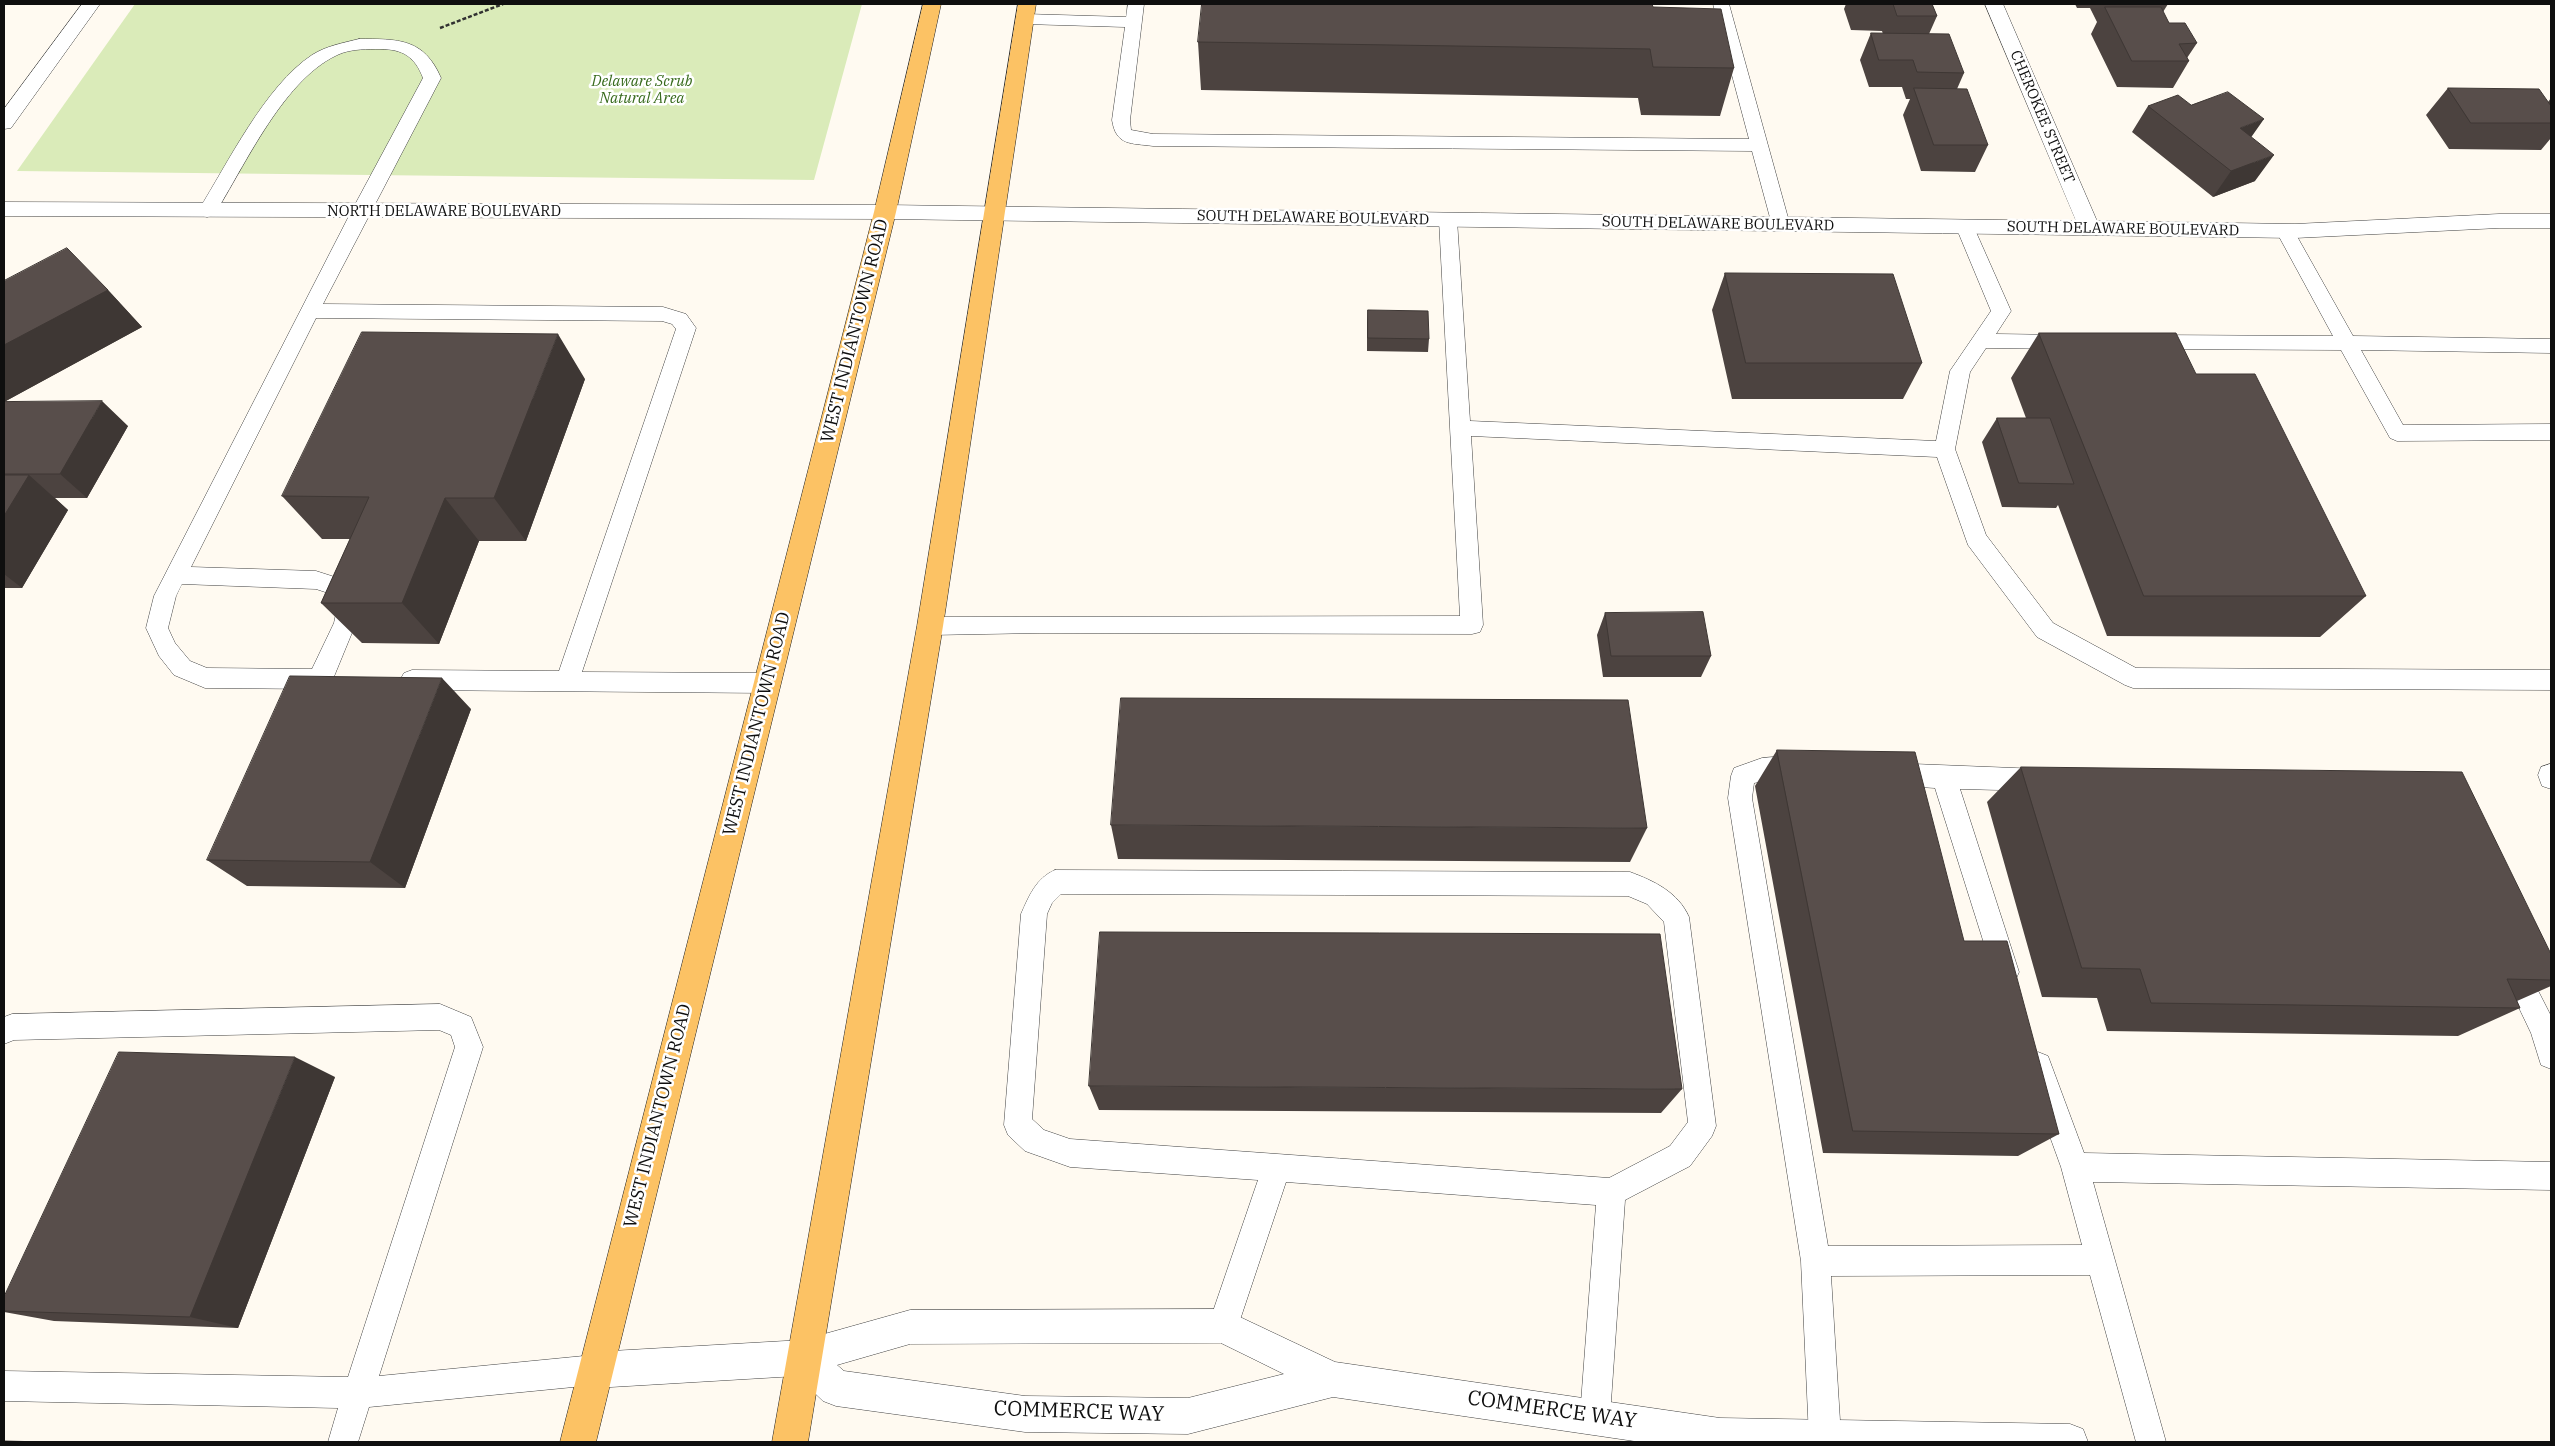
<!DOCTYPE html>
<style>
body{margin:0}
#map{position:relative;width:2555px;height:1446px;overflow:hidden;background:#fffaf1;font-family:"IBM Plex Serif",serif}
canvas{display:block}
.frame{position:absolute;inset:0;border:5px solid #0f0f0f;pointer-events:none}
</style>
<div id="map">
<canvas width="2555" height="1446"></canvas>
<div class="frame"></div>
</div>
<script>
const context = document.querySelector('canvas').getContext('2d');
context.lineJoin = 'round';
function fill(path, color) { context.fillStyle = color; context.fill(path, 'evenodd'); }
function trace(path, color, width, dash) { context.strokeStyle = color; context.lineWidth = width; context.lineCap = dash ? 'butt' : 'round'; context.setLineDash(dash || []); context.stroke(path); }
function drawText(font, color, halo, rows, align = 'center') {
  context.font = font + ' "IBM Plex Serif",serif'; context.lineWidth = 5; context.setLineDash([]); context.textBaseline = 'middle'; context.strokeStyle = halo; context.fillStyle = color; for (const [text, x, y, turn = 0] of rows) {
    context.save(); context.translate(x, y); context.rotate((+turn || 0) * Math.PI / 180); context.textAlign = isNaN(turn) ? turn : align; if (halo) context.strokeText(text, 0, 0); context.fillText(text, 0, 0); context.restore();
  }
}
fill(new Path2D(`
 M135,4H862L814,180L17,171Z`), '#daebb9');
const service = new Path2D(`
 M1128,4H1144L1130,120L1131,130L1153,134L1749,139L1713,4H1729L1790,225L1788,229L1781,231L1774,229L1772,225L1752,151L1153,146C1131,143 1116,146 1112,120L1125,27L1025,24L1017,19L1025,14L1126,17Z
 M359,39C398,39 424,38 441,78L323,304L663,307L686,314L696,328L582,672L767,673L775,676L779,683L775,690L767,693L412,690L404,687L400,680L404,673L412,670L559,671L676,329L672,324L662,321L316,318L191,567L316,571L347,581L360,603L356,623L333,679L329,686L321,689L205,688L174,675L159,656L146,628L154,596L351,212L423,78C415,57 403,49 380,49C367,49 354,49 342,53C285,75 245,166 214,215L207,217L200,215L198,211C228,163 265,86 312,55C326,46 343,43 359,39ZM182,584L316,589L331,594L338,604L334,623L312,669L207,668L190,661L175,643L168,628L176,596Z
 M1448,214L1455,216L1457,220L1470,421L1936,441L1950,371L1991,311L1956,227L1958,223L1965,221L1972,223L2011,311L1996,334L2065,335L2072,337L2075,342L2072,347L2065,349L1986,348L1970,372L1955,449L1986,535L2053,623L2136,668L2551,670V690L2133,688L2125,685L2037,637L1968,545L1937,457L1471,436L1483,625L1480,632L1472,634L1040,633L930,635L922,633L919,626L922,619L930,617L1460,616L1439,220L1441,216Z
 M2285,225L2292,227L2294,231L2353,336L2551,339V353L2361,350L2403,425L2551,424V440L2397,441L2390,438L2341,350L2149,349L2142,347L2139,342L2142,337L2149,335L2333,336L2276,231L2278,227Z
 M1798,755L1807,759L1810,766L1807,773L1754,783L1752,798L1828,1246L2082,1245L2061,1167L2024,1065L2028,1056L2038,1052L2048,1056L2084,1153L2551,1162V1190L2093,1182L2166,1442H2136L2090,1275L1831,1276L1841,1437L1838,1442H1812L1809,1437L1801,1261L1728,798L1731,776L1734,768L1762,758Z
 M1888,763L2040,769L2049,772L2052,780L2049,788L2040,791L1960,789L2019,972L2015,981L2006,984L1997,981L1993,972L1935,788L1888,785L1879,782L1876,774L1879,766Z
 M2550,764L2551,765V789L2542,786L2538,775L2541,767Z
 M1055,870L1630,872C1654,881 1678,892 1689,917L1716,1126L1712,1136L1690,1166L1625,1200L1610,1416L1606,1427L1595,1431L1584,1427L1580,1416L1596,1205L1286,1182L1238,1326L1234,1337L1223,1341L1212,1337L1208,1326L1258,1180L1070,1167L1025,1151L1008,1135L1004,1125L1021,914C1029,896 1036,878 1055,870ZM1061,894L1628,896L1647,904L1664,922L1688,1122L1670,1146L1609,1178L1070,1139L1044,1130L1032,1119L1047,914L1052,903Z
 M2513,956L2522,959L2551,1016V1069L2541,1065L2531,1033L2500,968L2504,959Z
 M440,1004L471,1017L483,1047L379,1376L594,1355L605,1359L609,1370L605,1381L594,1385L369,1407L358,1442H328L338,1408L4,1401V1371L348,1377L455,1047L451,1035L439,1030L14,1040L4,1044V1017L12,1014Z`);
const minor = new Path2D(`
 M82,4H100L11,128L4,129V109Z
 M1985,4H2003L2097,221L2295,224L2499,214H2551V228H2499L2295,238L885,219L4,216V202L885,205L2076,221Z
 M1223,1309L1335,1362L1720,1418L2070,1424L2083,1429L2088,1442H1641L1333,1397L1188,1434L1025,1432L836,1406L823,1401L797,1376L594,1388L582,1382L576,1370L582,1358L594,1352L803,1340L910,1310ZM1221,1343L1284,1374L1188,1398L1025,1396L844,1371L837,1365L910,1344Z`);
const primary = new Path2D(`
 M923,4H941L896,212L596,1442H560L874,212Z
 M1018,4H1036L943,626L808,1442H772L917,626Z`);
trace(service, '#424242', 1);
trace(minor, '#424242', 1);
trace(primary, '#202020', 1);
trace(new Path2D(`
 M440,28L503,4`), '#313131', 2.5, [4, 2]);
fill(service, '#fff');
fill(minor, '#fff');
fill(primary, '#fcc264');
fill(new Path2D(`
 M1846,4H1932L1937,16L1929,34L1964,73L1957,89L1988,145L1975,172L1921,171L1903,115L1910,99H1906L1902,87H1869L1860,60L1871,33L1883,34L1882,31L1851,30L1844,9Z
 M2075,4H2168L2163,12L2169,23L2197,43L2187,58L2189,61L2173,88L2117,87L2091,34L2097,22L2090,8H2077Z
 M1653,7L1734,68L1720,116L1641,115L1638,98L1201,90L1198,42Z
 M2448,88L2548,102L2551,98V138L2541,150L2449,149L2426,115Z
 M2191,105L2251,137L2255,181L2213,197L2132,132L2148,106Z
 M1725,273L1922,363L1903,399H1732L1712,310Z
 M4,281L108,290L142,327L4,402L128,426L87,498H55L68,510L22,588H4Z
 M1368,310L1429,339L1428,352L1367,351V323Z
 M2039,333L2196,374L2366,596L2320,637L2107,636L2058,505L2056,508L2002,507L1982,442L1997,418H2026L2011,378Z
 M585,379L526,541H479L439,644L362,643L321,603L350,539H322L282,496Z
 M1605,613L1711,656L1701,677H1603L1597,635Z
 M471,709L405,888L247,886L207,860Z
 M1777,750L1964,941L2059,1134L2018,1156L1823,1153L1755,786Z
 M2021,767L2551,954V986L2517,1001L2520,1008L2458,1036L2107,1031L2097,998L2042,997L1987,802Z
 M1111,825L1647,828L1630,862L1118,859Z
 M335,1077L238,1328L54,1321L4,1312V1297Z
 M1089,1086L1682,1089L1661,1113L1099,1110Z`), '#4c4340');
fill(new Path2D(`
 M2264,119L2245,146L2240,128Z
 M2274,155L2255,181L2213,197L2231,171Z
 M108,290L142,327L4,402V345Z
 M558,334L585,379L526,541L494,498Z
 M102,401L128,426L87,498L60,474Z
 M29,475L68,510L22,588L4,574V516Z
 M445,498L479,541L439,644L402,603Z
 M442,678L471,709L405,888L370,862Z
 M295,1057L335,1077L238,1328L190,1317Z`), '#3e3734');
const building = new Path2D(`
 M1202,4H1652L1653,7L1721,9L1734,68L1653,67L1650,49L1198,42Z
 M1861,4H1932L1937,16H1897L1893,4Z
 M2105,7H2161L2169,23H2185L2197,43L2179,44L2189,61H2132Z
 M1871,33L1949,34L1964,73L1917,72L1913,60H1879Z
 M1914,88L1967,89L1988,145H1934Z
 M2448,88L2539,89L2551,106V123H2471Z
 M2228,92L2264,119L2240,128L2274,155L2231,171L2148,106L2178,95L2191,105Z
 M67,248L108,290L4,345V281Z
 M1725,273L1893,274L1922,363H1746Z
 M1368,310L1428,311L1429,339L1368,338Z
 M362,332L558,334L494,498H445L402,603H321L369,497L282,496Z
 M2039,333H2176L2196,374H2255L2366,596H2144Z
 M102,401L60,474H4V402Z
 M1997,418H2050L2074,484L2019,483Z
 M4,475H29L4,516Z
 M1703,612L1711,656H1611L1605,613Z
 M290,676L442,678L370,862L207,860Z
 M1121,698L1628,700L1647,828L1111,825Z
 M1777,750L1915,752L1964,941H2007L2059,1134L1853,1131Z
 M2021,767L2462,772L2551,954V980L2507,979L2520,1008L2151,1003L2140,969L2082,968Z
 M1100,932L1660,934L1682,1089L1089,1086Z
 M119,1052L295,1057L190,1317L4,1311V1297Z
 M4,1441L45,1442H4Z`);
fill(building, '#584e4b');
trace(building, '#3e3734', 1);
drawText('italic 15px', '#376a1c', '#fff', [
 ["Delaware Scrub",642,82],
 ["Natural Area",642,99]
]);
drawText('15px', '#0f0f0f', '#fff', [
 ["CHEROKEE STREET",2042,117,67],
 ["NORTH DELAWARE BOULEVARD",444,212],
 ["SOUTH DELAWARE BOULEVARD",1313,218,1],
 ["SOUTH DELAWARE BOULEVARD",1718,224,1],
 ["SOUTH DELAWARE BOULEVARD",2123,229,1]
]);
drawText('18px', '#0f0f0f', '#fff', [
 ["WEST INDIANTOWN ROAD",855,331,-76],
 ["WEST INDIANTOWN ROAD",757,724,-76],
 ["WEST INDIANTOWN ROAD",658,1116,-76]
]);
drawText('21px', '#0f0f0f', '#fff', [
 ["COMMERCE WAY",1552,1410,8],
 ["COMMERCE WAY",1079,1412,2]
]);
</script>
